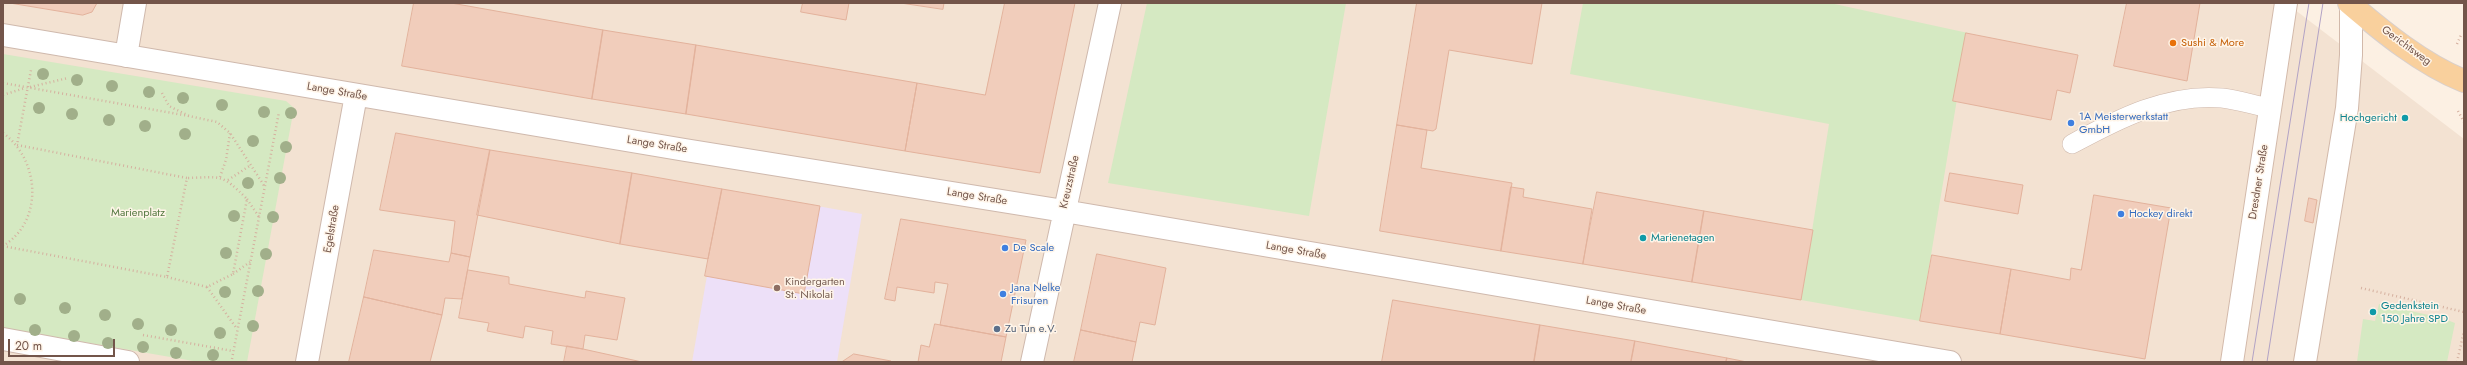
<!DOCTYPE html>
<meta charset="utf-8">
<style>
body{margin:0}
#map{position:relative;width:2467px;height:365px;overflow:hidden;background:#fcf0e3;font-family:Jost,sans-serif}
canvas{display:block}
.frame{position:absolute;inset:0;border:4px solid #73554a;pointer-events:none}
.scale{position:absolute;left:8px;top:339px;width:107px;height:18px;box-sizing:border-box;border:2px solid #73554a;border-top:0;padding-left:5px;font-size:12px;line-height:14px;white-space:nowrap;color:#73554a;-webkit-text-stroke:3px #fff5e9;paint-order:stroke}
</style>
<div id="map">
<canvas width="2467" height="365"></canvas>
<div class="frame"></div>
<div class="scale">20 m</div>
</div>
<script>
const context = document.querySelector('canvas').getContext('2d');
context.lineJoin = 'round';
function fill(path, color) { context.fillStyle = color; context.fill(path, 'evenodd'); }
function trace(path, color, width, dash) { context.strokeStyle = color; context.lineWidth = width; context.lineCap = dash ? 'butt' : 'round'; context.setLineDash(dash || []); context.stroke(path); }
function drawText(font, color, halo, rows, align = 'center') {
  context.font = font + ' Jost,sans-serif'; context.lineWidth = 3; context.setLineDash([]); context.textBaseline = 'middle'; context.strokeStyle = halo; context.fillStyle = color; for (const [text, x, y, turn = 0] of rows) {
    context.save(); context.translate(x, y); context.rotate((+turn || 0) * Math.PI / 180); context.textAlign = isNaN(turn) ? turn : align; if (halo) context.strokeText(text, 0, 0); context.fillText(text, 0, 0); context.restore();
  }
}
fill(new Path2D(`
 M3,3H2286L2464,139V362H3Z`), '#f3e2d2');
fill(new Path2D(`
 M722,189L862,214L837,362H692Z`), '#ede0f8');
fill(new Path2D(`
 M1147,3H1346L1309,216L1108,183Z
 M1583,3H1830L1968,33L1920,321L1801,300L1829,124L1570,74Z
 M3,54L286,101L294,108L247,362H199L3,328Z
 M2379,304L2442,318L2455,323L2447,362H2357L2363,319L2375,321Z`), '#d5e9c2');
const building = new Path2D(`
 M10,3H97L92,12L83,15Z
 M414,3H451L603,30L592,99L402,66Z
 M803,3H849L846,20L801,12Z
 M901,3H944L943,9Z
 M1005,3H1075L1040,173L905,151L917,83L985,95Z
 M1417,3H1542L1532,64L1449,50L1436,129L1433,131L1397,125Z
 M2127,3H2200L2187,81L2114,66Z
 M603,30L696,45L686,114L592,99Z
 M1966,33L2078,55L2070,93L2057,90L2051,120L1953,101Z
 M696,45L917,83L905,151L686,114Z
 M1397,125L1427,130L1421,168L1512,183L1501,251L1380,231Z
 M396,133L490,150L470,257L451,253L455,221L380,210Z
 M490,150L632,173L620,244L477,215Z
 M632,173L722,189L708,259L620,244Z
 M1950,173L2023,185L2018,214L1945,201Z
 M1511,187L1524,189L1523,197L1592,209L1583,264L1501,251Z
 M722,189L820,206L804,294L705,276Z
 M1597,192L1704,211L1692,282L1583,264Z
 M2094,195L2171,208L2145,359L2000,334L2011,269L2070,280L2071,268L2081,270Z
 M2309,198L2317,200L2313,223L2305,221Z
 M1704,211L1813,230L1801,300L1692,282Z
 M901,219L1026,240L1006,337L940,325L948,284L935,282L934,293L897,287L895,301L885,299Z
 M374,250L449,262L451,253L470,257L462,299L445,298L442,315L364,297Z
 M1097,254L1166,268L1155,325L1140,322L1136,342L1081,330Z
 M1932,255L2011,269L2000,334L1920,321Z
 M468,270L509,277V284L585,298L586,291L625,298L617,340L585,335L583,349L551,344L553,331L525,326L523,338L487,331L489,323L459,318Z
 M364,297L442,315L430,362H349Z
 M1393,300L1540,325L1534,362H1382Z
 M935,324L1006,337L1001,362H918L921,345L929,347Z
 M1540,325L1635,341L1631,362H1534Z
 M1081,330L1136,342L1132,362H1074Z
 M1635,341L1727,358L1726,362H1631Z
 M567,346L583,349L642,362H564Z
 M854,354L891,361V362H842Z
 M1727,358L1747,362H1726Z`);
fill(building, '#f1cdbb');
trace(building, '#e3b29c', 1);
const lane = new Path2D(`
 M2072,144C2118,119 2168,93 2222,98C2238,100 2254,105 2270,108`);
const street = new Path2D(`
 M3,35L685,150L1064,211L1950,362
 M126,56L135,3
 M3,339L128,362
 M307,362L356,95
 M1032,362L1110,3`);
const secondary = new Path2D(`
 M2232,362L2286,3
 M2305,362L2347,108L2351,55V3`);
const primary = new Path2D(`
 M2349,3C2383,32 2422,64 2464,81`);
trace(lane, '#cfb9ad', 20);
trace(street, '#cfb9ad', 24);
trace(secondary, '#d2b9aa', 24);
trace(primary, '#d8cfcc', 24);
trace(new Path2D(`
 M2457,44L2461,35
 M3,83L189,116
 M30,87L68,78
 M162,93L169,106L189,116L217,122L230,133L265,187
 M3,95L25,88
 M2458,111L2464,122
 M3,133C39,159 45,220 3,246
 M220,177L226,160L230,133
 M228,180L251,165
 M247,199L259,217
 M3,246L167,277L187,178L17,145L31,70
 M233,274L250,262
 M167,277L207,287L233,274L247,199C221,173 222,177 187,178
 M207,287L237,329
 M2361,288L2464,312
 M143,335L233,351
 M232,359L279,112
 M2457,362L2464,331`), '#d5b09f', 2.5, [1, 3]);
trace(lane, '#fff', 19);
trace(street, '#fff', 22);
trace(secondary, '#fff', 22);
trace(primary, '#f9d09d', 22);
trace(new Path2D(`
 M2252,362L2309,3
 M2267,362L2323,3`), '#b2a2c5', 1);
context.fillStyle = '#a1af8a';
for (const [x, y] of [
 [43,74],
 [77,80],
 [112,86],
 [149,92],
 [183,98],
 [222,105],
 [39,108],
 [264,112],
 [291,113],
 [72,114],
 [109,120],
 [145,126],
 [185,134],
 [253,141],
 [286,147],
 [280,178],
 [248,183],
 [234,216],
 [273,217],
 [226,253],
 [266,254],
 [258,291],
 [225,292],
 [20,299],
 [65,308],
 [105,315],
 [138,324],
 [253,326],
 [35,330],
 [171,330],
 [220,333],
 [74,336],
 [108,343],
 [143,347],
 [176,353],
 [213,355]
]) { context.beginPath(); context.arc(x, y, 6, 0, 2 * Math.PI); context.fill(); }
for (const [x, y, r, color] of [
 [2173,43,4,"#e8710a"],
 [2405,118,4,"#0f9aa8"],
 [2071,123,4,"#3f7fe0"],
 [2121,214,4,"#3f7fe0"],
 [1643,238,4,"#0f9aa8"],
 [1005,248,4,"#3f7fe0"],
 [777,288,4,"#8d6e63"],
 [1003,294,4,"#3f7fe0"],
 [2373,312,4,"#0f9aa8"],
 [997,329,4,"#5c6f8a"]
]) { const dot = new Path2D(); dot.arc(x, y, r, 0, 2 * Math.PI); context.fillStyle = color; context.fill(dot); trace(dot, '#fff5e9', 1.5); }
drawText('11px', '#c56008', '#fff5e9', [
 ["Sushi & More",2181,43]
], 'left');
drawText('11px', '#73554a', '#fff5e9', [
 ["Gerichtsweg",2406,46,36],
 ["Lange Straße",337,92,10],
 ["Lange Straße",657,145,9],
 ["Kreuzstraße",1070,182,-77],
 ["Dresdner Straße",2259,182,-81],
 ["Lange Straße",977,197,9],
 ["Egelstraße",332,229,-80],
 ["Lange Straße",1296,251,10],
 ["Lange Straße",1616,306,10]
]);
drawText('11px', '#366cbe', '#fff5e9', [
 ["1A Meisterwerkstatt",2079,117],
 ["GmbH",2079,130],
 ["Hockey direkt",2129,214],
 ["De Scale",1013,248],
 ["Jana Nelke",1011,288],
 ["Frisuren",1011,301]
], 'left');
drawText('11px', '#0d838f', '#fff5e9', [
 ["Hochgericht",2397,118,"right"],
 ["Marienetagen",1651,238],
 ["Gedenkstein",2381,306],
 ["150 Jahre SPD",2381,319]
], 'left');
drawText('11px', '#567942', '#fff5e9', [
 ["Marienplatz",138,213]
]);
drawText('11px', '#785e54', '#fff5e9', [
 ["Kindergarten",785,282],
 ["St. Nikolai",785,295]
], 'left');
drawText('11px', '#4e5e75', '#fff5e9', [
 ["Zu Tun e.V.",1005,329]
], 'left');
</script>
